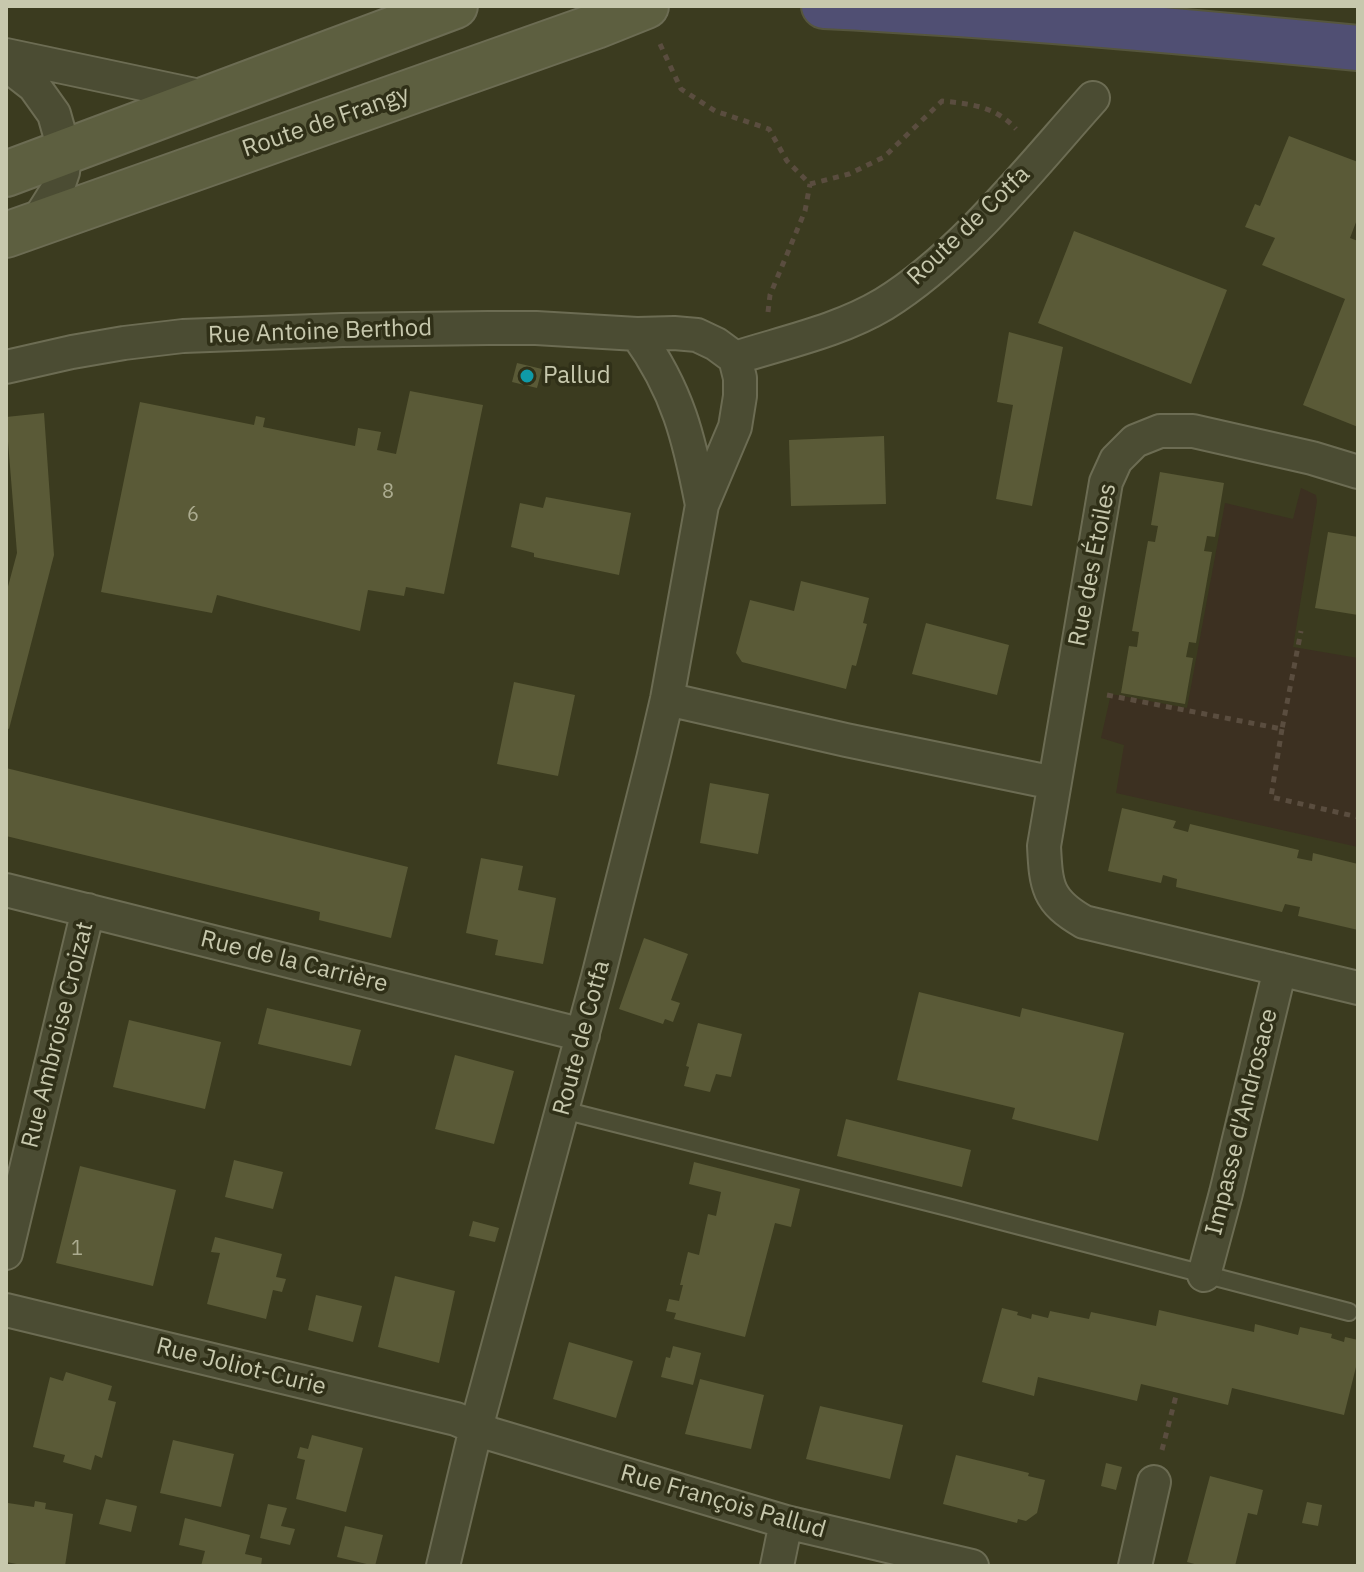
<!DOCTYPE html>
<meta charset="utf-8">
<style>
body{margin:0}
#map{position:relative;width:1364px;height:1572px;overflow:hidden;background:#3b3b1f;font-family:"IBM Plex Sans",sans-serif}
canvas{display:block}
.frame{position:absolute;inset:0;border:8px solid #c7c8ad;pointer-events:none}
</style>
<div id="map">
<canvas width="1364" height="1572"></canvas>
<div class="frame"></div>
</div>
<script>
const context = document.querySelector('canvas').getContext('2d');
context.lineJoin = 'round';
function fill(path, color) { context.fillStyle = color; context.fill(path, 'evenodd'); }
function trace(path, color, width, dash) { context.strokeStyle = color; context.lineWidth = width; context.lineCap = dash ? 'butt' : 'round'; context.setLineDash(dash || []); context.stroke(path); }
function drawText(font, color, halo, rows, align = 'center') {
  context.font = font + ' "IBM Plex Sans",sans-serif'; context.lineWidth = 7; context.setLineDash([]); context.textBaseline = 'middle'; context.strokeStyle = halo; context.fillStyle = color; for (const [text, x, y, turn = 0] of rows) {
    context.save(); context.translate(x, y); context.rotate((+turn || 0) * Math.PI / 180); context.textAlign = isNaN(turn) ? turn : align; if (halo) context.strokeText(text, 0, 0); context.fillText(text, 0, 0); context.restore();
  }
}
fill(new Path2D(`
 M1301,488L1316,495L1317,501L1293,647L1358,658V847L1116,793L1124,745L1101,738L1111,694L1187,708L1225,503L1293,519Z`), '#3c3021');
fill(new Path2D(`
 M1289,136L1358,162V217L1350,238L1358,241V427L1303,405L1345,299L1262,265L1275,238L1245,227L1255,204L1260,206Z
 M1074,231L1227,290L1191,384L1038,323Z
 M1009,332L1063,347L1032,506L996,499L1013,405L997,402Z
 M517,363L542,369L537,388L512,382Z
 M410,391L483,405L444,594L406,587L404,596L368,590L360,631L217,595L212,613L101,592L140,402L254,425L256,416L265,418L263,427L355,446L358,428L381,432L377,450L396,454Z
 M44,413L54,555L9,729L6,728V594L17,553L6,417Z
 M884,436L886,504L791,506L789,440Z
 M1160,472L1224,483L1215,537L1207,536L1204,551L1212,552L1196,643L1189,642L1186,657L1193,658L1185,704L1121,693L1129,646L1137,647L1139,632L1132,631L1148,541L1155,542L1158,526L1151,525Z
 M546,497L631,513L619,575L534,557V553L511,547L520,503L543,508Z
 M1328,532L1358,537V615L1315,608Z
 M801,581L869,598L863,623L867,624L856,666L852,665L846,689L742,662L736,653L750,600L794,611Z
 M926,623L1009,645L997,695L912,674Z
 M514,682L575,695L558,776L497,764Z
 M6,768L408,867L391,938L319,920L320,912L6,836Z
 M710,783L769,794L758,854L700,843Z
 M1122,808L1176,821L1173,828L1188,832L1190,824L1299,850L1297,858L1312,861L1313,853L1358,864V930L1298,916L1300,907L1285,904L1282,912L1176,887L1177,879L1163,875L1161,883L1108,871Z
 M481,858L523,866L518,890L556,898L543,964L495,955L498,940L466,933Z
 M644,938L688,954L671,1000L680,1003L673,1022L665,1019L663,1024L619,1009Z
 M919,992L1020,1017L1022,1008L1124,1033L1098,1141L1012,1119L1015,1108L897,1080Z
 M267,1008L361,1030L351,1066L258,1044Z
 M129,1020L221,1042L205,1109L113,1087Z
 M698,1023L742,1034L731,1077L716,1074L710,1092L684,1086L689,1067L686,1066Z
 M455,1055L514,1071L494,1144L435,1129Z
 M846,1119L971,1150L962,1187L837,1156Z
 M234,1160L283,1172L273,1209L225,1197Z
 M694,1162L800,1189L791,1227L775,1223L745,1337L674,1319L676,1313L666,1311L669,1299L679,1301L683,1285H680L688,1252L699,1255L708,1214L716,1216L721,1192L689,1184Z
 M80,1166L176,1190L153,1286L56,1263Z
 M473,1221L499,1228L495,1242L469,1236Z
 M215,1237L282,1254L276,1277L286,1279L282,1292L273,1290L266,1319L207,1304L220,1253L211,1252Z
 M395,1276L455,1291L439,1363L378,1347Z
 M316,1295L362,1306L353,1342L308,1330Z
 M1002,1308L1018,1312L1017,1315L1031,1319L1032,1314L1048,1318L1050,1311L1089,1319L1091,1312L1156,1326L1159,1310L1254,1332L1255,1324L1298,1335L1300,1327L1332,1334L1331,1338L1344,1342L1345,1337L1358,1340V1359L1344,1415L1232,1388L1228,1405L1141,1384L1137,1401L1038,1377L1034,1396L982,1382Z
 M569,1342L633,1361L616,1418L553,1399Z
 M673,1346L701,1353L693,1385L661,1377L666,1357L670,1358Z
 M66,1372L112,1386L108,1400L116,1402L102,1458L95,1455L91,1470L63,1462L65,1455L33,1447L50,1377L63,1381Z
 M700,1379L764,1395L751,1449L685,1434Z
 M820,1406L903,1425L890,1479L806,1459Z
 M312,1435L363,1448L346,1512L296,1499L305,1460L297,1458L300,1447L308,1449Z
 M173,1440L234,1454L221,1507L160,1493Z
 M956,1455L1029,1473L1028,1476L1045,1480L1037,1513L1026,1521L1018,1519L1017,1523L943,1504Z
 M1106,1463L1122,1467L1116,1490L1101,1486Z
 M1210,1476L1263,1490L1257,1515L1248,1513L1235,1566H1202L1187,1562Z
 M106,1499L137,1506L131,1532L99,1524Z
 M35,1501L46,1503L45,1509L73,1514L65,1566H27L6,1562L8,1503L34,1507Z
 M1307,1502L1322,1505L1318,1526L1302,1523Z
 M268,1504L287,1508L281,1526L295,1529L290,1545L260,1538Z
 M185,1518L250,1535L245,1554L262,1558L261,1566H201L205,1551L179,1545Z
 M345,1526L383,1535L375,1566L337,1557Z`), '#5a5a37');
const lane = new Path2D(`
 M563,1110L951,1208L1349,1312`);
const street = new Path2D(`
 M6,55L209,98
 M6,64L34,86L54,114L65,153L63,172L57,190L35,225
 M637,334C678,391 689,438 702,505
 M735,358C785,342 839,331 884,304C962,256 1032,166 1093,98
 M6,367L72,352L124,343L183,336L342,330L488,328H536L637,334L674,333L697,335L716,344L735,358L740,378V396L735,427L702,505L667,699L653,759L598,977L476,1428L443,1566
 M1358,472L1312,458L1193,431H1160L1135,441L1116,460L1106,482L1044,846C1046,886 1047,901 1084,922L1358,988
 M667,699L846,740L1054,783
 M6,890L583,1035
 M6,1253L88,910
 M1204,1275L1226,1193L1280,969
 M6,1310L456,1419L491,1434L786,1522L972,1566
 M777,1566L786,1522
 M1135,1566L1154,1482`);
const secondary = new Path2D(`
 M6,174L455,6
 M6,235L596,26L646,6`);
const highway = new Path2D(`
 M824,6C1002,15 1180,31 1358,48`);
trace(lane, '#6c6c53', 20);
trace(street, '#6c6c53', 36);
trace(secondary, '#6c6c53', 48);
trace(highway, '#56563d', 48);
trace(new Path2D(`
 M660,44L681,89L715,111L769,129L787,161L810,184L849,174L884,157L942,101C971,104 995,106 1016,129
 M768,312L770,295L805,211L810,184
 M1107,695L1282,729L1301,631
 M1282,729L1271,797L1358,817
 M1162,1450L1177,1392`), '#5a4d3f', 5, [6, 6]);
trace(lane, '#4b4c33', 16);
trace(street, '#4b4c33', 32);
trace(secondary, '#5d5f40', 44);
trace(highway, '#504f73', 44);
for (const [x, y, r, color] of [
 [527,376,8,"#0f9aa8"]
]) { const dot = new Path2D(); dot.arc(x, y, r, 0, 2 * Math.PI); context.fillStyle = color; context.fill(dot); trace(dot, '#303018', 3); }
drawText('20px', '#acac90', null, [
 ["8",388,492],
 ["6",193,515],
 ["1",77,1249]
]);
drawText('24px', '#c7c8ad', '#303018', [
 ["Route de Frangy",326,122,-19],
 ["Route de Cotfa",969,226,-44],
 ["Rue Antoine Berthod",320,332,-2],
 ["Rue des Étoiles",1093,565,-79],
 ["Rue de la Carrière",294,962,14],
 ["Rue Ambroise Croizat",58,1035,-76],
 ["Route de Cotfa",582,1038,-75],
 ["Impasse d'Androsace",1242,1122,-76],
 ["Rue Joliot-Curie",241,1367,14],
 ["Rue François Pallud",723,1502,16]
]);
drawText('24px', '#c7c8ad', '#303018', [
 ["Pallud",543,376]
], 'left');
</script>
